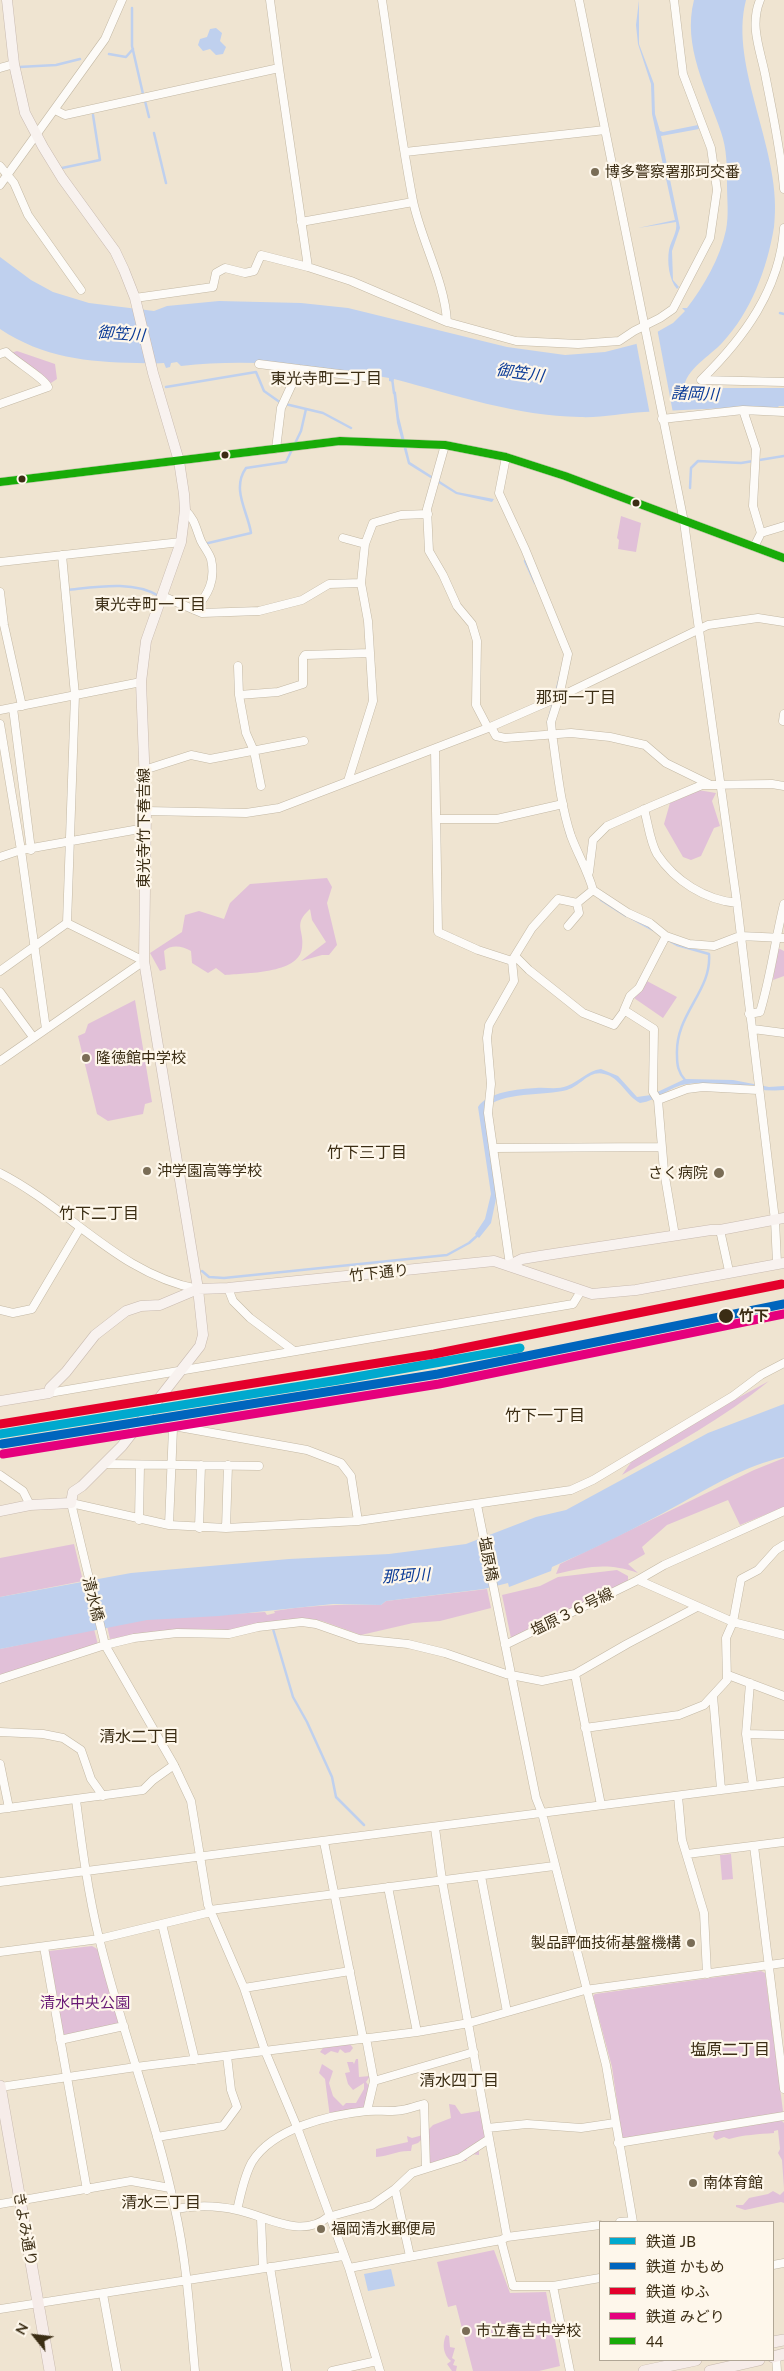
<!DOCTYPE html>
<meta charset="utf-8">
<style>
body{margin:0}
#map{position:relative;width:784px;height:2371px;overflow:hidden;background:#efe4d1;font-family:Lato,"Noto Sans JP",sans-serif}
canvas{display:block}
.legend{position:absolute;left:599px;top:2221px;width:175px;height:140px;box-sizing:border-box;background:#fef7eb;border:1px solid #b0a695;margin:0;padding:6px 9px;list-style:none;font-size:15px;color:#3b2d14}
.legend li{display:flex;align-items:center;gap:10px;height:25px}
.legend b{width:25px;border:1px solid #b0a695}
.north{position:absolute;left:10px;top:2311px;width:50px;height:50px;-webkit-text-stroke:4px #fef7eb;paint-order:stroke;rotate:299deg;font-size:14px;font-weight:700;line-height:20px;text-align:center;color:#3b2d14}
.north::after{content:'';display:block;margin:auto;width:18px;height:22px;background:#3b2d14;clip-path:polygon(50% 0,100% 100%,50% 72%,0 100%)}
</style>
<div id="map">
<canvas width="784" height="2371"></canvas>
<ul class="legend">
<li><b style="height:6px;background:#00a9ce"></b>鉄道 JB</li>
<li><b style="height:6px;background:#0065bd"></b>鉄道 かもめ</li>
<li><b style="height:6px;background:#e4002b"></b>鉄道 ゆふ</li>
<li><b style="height:6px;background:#e5007d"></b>鉄道 みどり</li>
<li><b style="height:6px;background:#18ab08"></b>44</li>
</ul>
<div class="north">N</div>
</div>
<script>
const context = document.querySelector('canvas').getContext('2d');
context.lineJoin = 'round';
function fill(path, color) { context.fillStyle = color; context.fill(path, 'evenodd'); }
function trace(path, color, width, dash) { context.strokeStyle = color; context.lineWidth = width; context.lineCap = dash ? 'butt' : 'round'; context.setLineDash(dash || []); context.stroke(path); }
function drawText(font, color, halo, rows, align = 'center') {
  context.font = font + ' Lato,"Noto Sans JP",sans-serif'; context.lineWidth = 4.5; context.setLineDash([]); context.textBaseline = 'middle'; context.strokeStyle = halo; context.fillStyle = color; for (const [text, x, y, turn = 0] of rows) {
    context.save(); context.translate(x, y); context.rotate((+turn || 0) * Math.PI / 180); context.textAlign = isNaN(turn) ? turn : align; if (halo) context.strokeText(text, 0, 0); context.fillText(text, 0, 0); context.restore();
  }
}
fill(new Path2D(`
 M17,351L55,364L57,379L51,383L35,373L11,353Z
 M621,516L641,523L636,552L618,549L619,540L617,538Z
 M698,790L716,793L712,801L720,826L714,828L701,856L691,860L683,857L664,824L670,803Z
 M327,878L332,887L327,903L337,945L329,955H322L301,961L326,942L312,920L310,909C292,925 305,930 302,948C299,974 245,973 225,975L216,968L208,973L192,963L191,951C183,946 171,944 164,951L166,969L160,971L150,953L182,932L185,915L199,911L224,919L230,903L250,884Z
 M778,948L784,951V976L773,980Z
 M645,980L677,997L663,1018L634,998Z
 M135,1000L152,1102L145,1104L143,1114L108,1121L97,1114L78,1036L85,1033L88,1024Z
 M769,1381C724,1418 672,1446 622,1475L632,1461L705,1416Z
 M784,1458V1507L740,1525L728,1500L667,1525L642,1547L645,1554L628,1564L638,1573C606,1562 588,1567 556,1574L560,1564L754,1470Z
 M74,1544L83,1581L0,1597V1558Z
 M617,1570L628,1576V1581L511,1638L502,1595L540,1586L558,1577Z
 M487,1589L491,1608L440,1621L413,1623L361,1635L322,1621L305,1618L256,1624L226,1631L187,1629L153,1632L110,1639L107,1626L147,1619L265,1612L267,1615L275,1613L274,1611C310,1605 344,1604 381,1605L386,1601Z
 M94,1629L98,1645L0,1675V1649Z
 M731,1854L733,1879L722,1880L720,1855Z
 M92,1946L99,1950L120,2024L62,2037L49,1951Z
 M761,1971L765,1973L783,2111L781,2114L626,2140L622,2137L612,2067L593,1996L595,1994Z
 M326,2044H350L353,2048L350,2052L345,2053L340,2049L338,2053L331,2051L325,2055L320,2052Z
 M356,2059H358L359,2077L370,2076L366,2082L369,2086L367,2091L370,2097L367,2108L361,2110L358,2108L357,2110L330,2117L325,2079L319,2073L322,2064L333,2071L329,2083L333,2096L343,2106L346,2103H356L364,2089V2083L353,2090L348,2084L345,2073L350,2072L347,2062H353L354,2064Z
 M449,2104L455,2105L461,2114L479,2111L483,2115L487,2134L479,2149V2155L471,2154L465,2157L467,2161L442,2159L426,2166L421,2140L418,2143L412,2145L411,2151C398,2150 390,2156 376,2157V2149L408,2142L407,2136L412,2138L423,2135L433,2125L451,2118Z
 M781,2120L784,2123V2188L782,2160L778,2153L780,2149L778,2130L774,2131V2133C760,2134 742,2135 729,2139L724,2137L716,2140L713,2137L715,2131Z
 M773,2191L780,2195L784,2191V2203L781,2202L745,2210L736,2207V2205H743L749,2198L768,2194Z
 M494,2250L510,2293L546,2292L560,2366L539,2371H473L456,2305L448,2307L437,2262Z
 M446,2335L449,2336L450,2347L455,2348L452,2358L455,2360L453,2365L457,2366L456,2371H452L447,2364L451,2361C443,2355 442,2344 446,2335Z`), '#e1c0d8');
fill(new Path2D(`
 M639,0V44L654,84L655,114L660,131L663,132L698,125L699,129L661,136L680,228L672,251L673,280L679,287L677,289C669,280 667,262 669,250C671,240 678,232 676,222L638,228L675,220L652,114L651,84L638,44L636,25Z
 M694,0H746C728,68 784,152 774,227C767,269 751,312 722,343C711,355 685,370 684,388H784V406H779L776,409C732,406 688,410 644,412C623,413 601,418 580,417C517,416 455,395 394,379L393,382L389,381V378C321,366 251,358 181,366L177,362L171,363L170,367L166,368L164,363C155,364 146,363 137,363C87,362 44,358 0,329V257L31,280L53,292L89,303L154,311L167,306L219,301L301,303L348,308L507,347L565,355L605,352L636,344L673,323L685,311L682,308H687C704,286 720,258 726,230C729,215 727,200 727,185C727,167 727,149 721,132C707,90 682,46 694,0Z
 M216,28L222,33L220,41L226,47L223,54L216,55L210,49L203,51L198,45L200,39L207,37L210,29Z
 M393,390L396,392L399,417L410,462L457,492L494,499L492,502L456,494L408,464L397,423Z
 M601,1069L618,1076L637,1097L651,1095L685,1079L733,1080L769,1087L784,1086V1090C752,1093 719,1079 687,1084C670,1086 657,1101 640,1103C626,1096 620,1077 604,1074C589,1070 581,1086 567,1090C545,1096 501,1091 485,1109L497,1194L491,1223L479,1238L475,1234L485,1219L491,1194L478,1107C487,1092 519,1089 536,1088C546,1087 557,1090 567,1086C580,1081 587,1071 601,1069Z
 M784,1404V1457C744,1466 711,1487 676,1506C636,1528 594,1549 552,1567L551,1571L509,1587L508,1583L484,1589L386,1601L381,1605L333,1604L219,1616L147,1620L0,1649V1597L131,1573L289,1559L389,1554L466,1544L536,1517L566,1510L708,1433Z
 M391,2269L395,2286L368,2291L364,2274Z`), '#bfd0ee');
fill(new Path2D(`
 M657,328L673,413L650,415L636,341Z`), '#efe4d1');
trace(new Path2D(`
 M132,8V46L143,94
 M109,54L126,57L133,49
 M19,67L56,65L80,59
 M145,101L149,117
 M154,133L166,183
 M62,168L100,160L93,115
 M780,313L784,314
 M392,378L394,393
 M166,387L256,372L264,391L281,403L323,413L351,428
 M690,488L691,468L698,461L741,463L784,456
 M204,544L251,533C248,512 231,489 246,468L286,462L301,431L306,409
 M525,561L535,583
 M67,590C96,587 133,580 159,596
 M548,722L560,677
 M561,811L568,837
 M601,900L626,916
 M631,918L653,930
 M668,940L677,945L709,954C712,991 675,1014 677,1055C677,1065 678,1072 685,1080
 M202,1271L209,1277L224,1278L447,1255L469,1243L479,1234
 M273,1629L293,1697L307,1722L332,1777L336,1797L364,1825`), '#bfd0ee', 2.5);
const minor = new Path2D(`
 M270,0L279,68
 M579,0L684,522L737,903L775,1220L777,1263
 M760,0C749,27 761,51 766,79C773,115 781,152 784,189
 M0,68L14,64
 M55,110L65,115L279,68L308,267
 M405,152L605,130
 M0,166L14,183L28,215L81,290
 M0,185L105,39L122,0
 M301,222L413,202
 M784,228C780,289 744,338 701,380L784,382
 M135,298L213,287L216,273L225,268L245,273L254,271L261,255L308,267L351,281L447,322C445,282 421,240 413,201C400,134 392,67 382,0
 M447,322L516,341L578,344L619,341L634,331L660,318L673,309L710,238L717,190L711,148L683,74L674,0
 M0,354L6,352C16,362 44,378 48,387L0,404
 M259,364L299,369
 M743,410L756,449L753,506L761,533
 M662,419L743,410L784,412
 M445,445L427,509L429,551L443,575L457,606L472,624L477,641L476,705L488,728
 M276,449L281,408L299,369L372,378
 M506,457L499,493L525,549L568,654L559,697L551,722L552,733C557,767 560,803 571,836C578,855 588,871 593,890L628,913L650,923L666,936L689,944L714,946L740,936L784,938
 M0,482L340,441L445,445L506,457L565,476L784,558
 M185,510C195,519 196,529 201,541C204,547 209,553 211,559C216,581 208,594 195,610
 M343,538L365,544L373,523L401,515L428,514
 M754,547L761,533L784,526
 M62,555L75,695L67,923
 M0,562L181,542
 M0,592L4,625L22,706
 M162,596L202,613L259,611L302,600L329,584L361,583L365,544
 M238,666L239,695L246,733L254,751L261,786
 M239,695L278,692L303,684V658L305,655L370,653
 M13,708L31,850
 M0,710L141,682
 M783,721L784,714
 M0,724L21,850L46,1029
 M491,727L496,736L505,738L571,733L610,737L645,745L666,763L709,784
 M435,749L438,932L478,950L512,961L514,981L489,1025L487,1038L491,1084L488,1113L510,1265
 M144,770L191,755L210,759L304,741
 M348,781L373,701L368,621L361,583
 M644,809C648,823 650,842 657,854C675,881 705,900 737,903
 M146,811L246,813L279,808L488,728L559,697L708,625L758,618L784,622
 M437,819H497L563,804
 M0,857L21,850L145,828
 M589,872L593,840L607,826L652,806L702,785L772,784L784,786
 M568,926L579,913L577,903
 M666,936L639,988L630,996L624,1010L654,1029L653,1092L658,1100L687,1089L703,1087L758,1090
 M515,956L529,970L583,1013L614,1025L625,1010
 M513,959L532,928L558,899L577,903L593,890
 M0,971L67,923L144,961L0,1061
 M0,992L33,1037
 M749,1014L760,1012C771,976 775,940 784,904
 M753,1029L784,1033
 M658,1100L664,1171L675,1236
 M493,1148L662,1147
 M0,1173C69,1208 120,1275 198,1289
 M720,1230L729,1271
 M228,1288L233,1301L250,1318L294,1351
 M0,1310L13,1313L32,1309L80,1228
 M49,1393L573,1304L581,1291
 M135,1431L179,1427L307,1450L341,1463L351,1476L358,1521
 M105,1464L259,1466
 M0,1475L23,1491L30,1505
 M477,1505L536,1798L542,1813L606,2065L633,2222
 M139,1520L140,1465
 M169,1525L173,1428
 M199,1528L201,1465
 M226,1528L228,1465
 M638,1580L733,1622L784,1635
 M505,1645L638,1580L664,1565L784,1511
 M575,1674L601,1805
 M728,1675L784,1696
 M0,1679L105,1645L134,1638L177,1633L229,1634L258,1627L302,1622L316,1624L359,1639L408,1644L445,1653L506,1674L542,1681L575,1674L627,1644L697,1607
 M750,1683L746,1734L753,1785
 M713,1696L721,1789
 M585,1728L679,1715L704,1705L727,1680L726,1638L733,1622L741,1579L758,1570L776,1550L784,1545
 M0,1732L43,1734L63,1738L81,1750L91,1779L103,1796
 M746,1734L784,1735
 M0,1764L9,1808
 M678,1796L682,1840L704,1913L707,1974
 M76,1800C82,1847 88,1893 99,1938C121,2030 156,2117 175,2209C187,2262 190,2317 195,2371
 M0,1809L143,1790L153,1780L174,1765
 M435,1828L442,1880L507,2237
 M324,1842L363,2038
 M754,1846L784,2089
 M687,1854L784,1842
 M481,1876L507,2012
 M0,1882L784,1782
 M388,1887L417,2032
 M210,1910L554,1866
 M162,1924L195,2060
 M44,1947L87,2190
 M0,1952L99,1939L211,1912
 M244,1988L350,1971
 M366,2038L374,2081L367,2111
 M60,2040L124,2026
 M374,2081L474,2052
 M0,2087L136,2067L417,2032L469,2023L585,1990L784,1963
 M487,2128L527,2124L581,2128L615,2123
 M157,2137L223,2126L237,2107L231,2090L227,2056
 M618,2143L784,2116
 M0,2204L131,2181L170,2188
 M175,2209C197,2205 215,2205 237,2210C264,2215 301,2240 328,2217L372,2205L395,2189
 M237,2210C241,2194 244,2176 252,2162C273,2128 329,2115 367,2111C379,2110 390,2112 402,2110C409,2109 417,2106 424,2104L426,2168
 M261,2218L263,2268
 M620,2222L632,2221
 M501,2240L513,2286H553L570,2371
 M410,2256L395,2189L412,2173L460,2158L489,2139
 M773,2265L784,2263
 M270,2267L287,2371
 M349,2268L501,2240L507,2237L600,2225
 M553,2286L600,2278
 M103,2294L117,2371
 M0,2309L343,2256
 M776,2356L777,2371
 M332,2371L377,2361
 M380,2371L349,2268L297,2127L265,2051L244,1988L208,1905L191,1801L174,1765L105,1645L71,1503L169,1525L226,1528L358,1521L571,1490L593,1480L733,1396L761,1375L784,1363`);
const major = new Path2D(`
 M510,1265L522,1259L540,1256L711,1230H720L784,1218
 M0,1401L49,1393L50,1388L66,1372L95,1335L126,1311L141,1306L160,1305L198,1289L228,1288L494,1261L592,1294L636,1290L784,1263
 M0,1511L30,1505L71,1503L73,1492L82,1486L122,1446L200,1346L203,1335L198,1289L144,961L146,811L141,682L146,641L181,542L185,510L184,494L179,461L153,373L135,298L124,270L115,251L62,178L43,147L25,113L14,64L7,0`);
const highway = new Path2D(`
 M0,2086L50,2371
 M773,2342L784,2340
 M773,2357L784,2354
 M644,2371L696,2360
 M710,2371L759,2360`);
trace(minor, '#c3b8a4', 9);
trace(major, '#c8baaf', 11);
trace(highway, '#c8baaf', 12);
trace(minor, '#fdfbf8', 8);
trace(major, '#f8f2ef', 10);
trace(highway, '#f6ece9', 11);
trace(new Path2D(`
 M0,482L340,441L445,445L506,457L565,476L784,558`), '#18ab08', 8);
trace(new Path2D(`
 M0,1434L339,1380L520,1348`), '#00a9ce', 9);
trace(new Path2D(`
 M2,1444L438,1374L784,1304`), '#0065bd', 9);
trace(new Path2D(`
 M0,1424L434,1354L782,1284`), '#e4002b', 9);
trace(new Path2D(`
 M3,1454L439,1384L784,1314`), '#e5007d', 9);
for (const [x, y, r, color] of [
 [595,172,5,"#7a6d56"],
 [225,455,4.5,"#3b2d14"],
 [22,479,4.5,"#3b2d14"],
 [636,503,4.5,"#3b2d14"],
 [86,1058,5,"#7a6d56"],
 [147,1171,5,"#7a6d56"],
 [719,1173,6,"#7a6d56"],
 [726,1316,8,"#3b2d14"],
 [691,1943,5,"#7a6d56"],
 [693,2183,5,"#7a6d56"],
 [321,2229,5,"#7a6d56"],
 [466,2331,5,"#7a6d56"]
]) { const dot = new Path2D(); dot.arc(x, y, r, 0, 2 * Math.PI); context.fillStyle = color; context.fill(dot); trace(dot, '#fef7eb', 2); }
drawText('15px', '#3b2d14', '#fef7eb', [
 ["博多警察署那珂交番",605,172],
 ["隆徳館中学校",96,1058],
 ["沖学園高等学校",157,1171],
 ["さく病院",708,1173,"right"],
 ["製品評価技術基盤機構",681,1943,"right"],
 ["南体育館",703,2183],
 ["福岡清水郵便局",331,2229],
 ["市立春吉中学校",476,2331]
], 'left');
drawText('15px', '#3b2d14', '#fef7eb', [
 ["東光寺竹下春吉線",144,828,-90],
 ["竹下通り",379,1273,-6],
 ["塩原橋",488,1559,79],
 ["清水橋",93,1599,76],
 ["塩原３６号線",572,1612,-26],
 ["きよみ通り",25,2229,80]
]);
drawText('bold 15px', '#3b2d14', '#fef7eb', [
 ["竹下",739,1316]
], 'left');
drawText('15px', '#681774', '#fef7eb', [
 ["清水中央公園",85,2003]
]);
drawText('italic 16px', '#0b3b97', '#fef7eb', [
 ["御笠川",121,334,4],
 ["御笠川",520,373,8],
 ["諸岡川",695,394,2],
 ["那珂川",406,1576,-3]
]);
drawText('16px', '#3b2d14', '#fef7eb', [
 ["東光寺町二丁目",326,379],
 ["東光寺町一丁目",150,605],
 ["那珂一丁目",576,698],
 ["竹下三丁目",367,1153],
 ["竹下二丁目",99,1214],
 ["竹下一丁目",545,1416],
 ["清水二丁目",139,1737],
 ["塩原二丁目",730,2050],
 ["清水四丁目",459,2081],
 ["清水三丁目",161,2203]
]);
</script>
